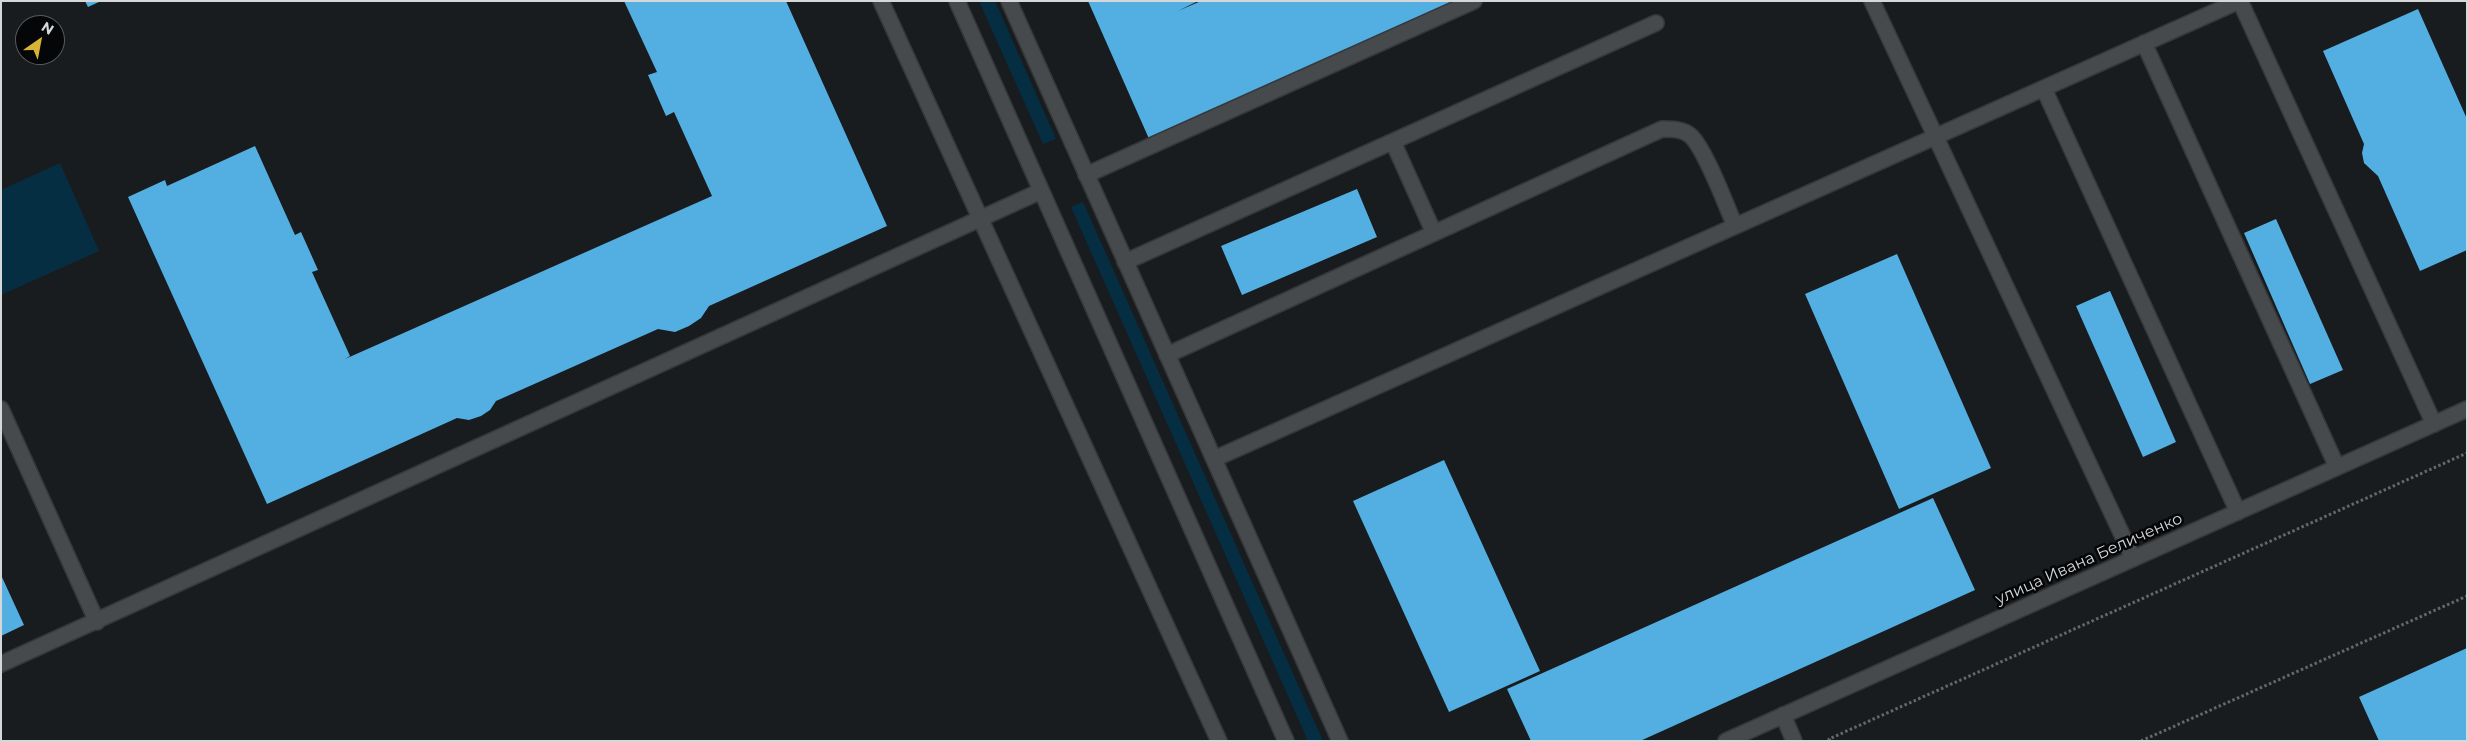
<!DOCTYPE html>
<meta charset="utf-8">
<style>
body{margin:0}
#map{position:relative;width:2468px;height:742px;overflow:hidden;background:#181c1e;font-family:Montserrat,sans-serif}
canvas{display:block}
.frame{position:absolute;inset:0;border:2px solid #d5d7d8;pointer-events:none}
.north{position:absolute;left:15px;top:15px;width:50px;height:50px;box-sizing:border-box;background:#050607;border:1px solid #585a5b;border-radius:50%;rotate:33deg;font-size:14px;font-weight:700;line-height:20px;text-align:center;color:#d5d7d8}
.north::after{content:'';display:block;margin:auto;width:18px;height:22px;background:#d9b334;clip-path:polygon(50% 0,100% 100%,50% 72%,0 100%)}
</style>
<div id="map">
<canvas width="2468" height="742"></canvas>
<div class="frame"></div>
<div class="north">N</div>
</div>
<script>
const context = document.querySelector('canvas').getContext('2d');
context.lineJoin = 'round';
function fill(path, color) { context.fillStyle = color; context.fill(path, 'evenodd'); }
function trace(path, color, width, dash) { context.strokeStyle = color; context.lineWidth = width; context.lineCap = dash ? 'butt' : 'round'; context.setLineDash(dash || []); context.stroke(path); }
function drawText(font, color, halo, rows, align = 'center') {
  context.font = font + ' Montserrat,sans-serif'; context.lineWidth = 5; context.setLineDash([]); context.textBaseline = 'middle'; context.strokeStyle = halo; context.fillStyle = color; for (const [text, x, y, turn = 0] of rows) {
    context.save(); context.translate(x, y); context.rotate((+turn || 0) * Math.PI / 180); context.textAlign = isNaN(turn) ? turn : align; if (halo) context.strokeText(text, 0, 0); context.fillText(text, 0, 0); context.restore();
  }
}
fill(new Path2D(`
 M979,1H995L1056,139L1043,144Z
 M60,163L99,251L1,295V190Z
 M1083,202L1323,741H1308L1071,207Z`), '#062e43');
fill(new Path2D(`
 M85,1H101L88,7Z
 M624,1H786L887,226L709,306L701,318L689,326L675,332L658,329L496,401L490,410L481,416L469,420L457,418L267,504L128,197L165,180L167,186L255,146L295,235L301,232L318,270L312,272L350,356L345,359L712,196L674,112L666,116L648,75L657,72Z
 M1088,1H1198L1178,11L1201,1H1463L1150,141Z
 M2418,9L2467,119V250L2420,271L2378,176L2364,163L2362,153L2364,144L2323,51Z
 M1357,189L1377,237L1242,295L1221,246Z
 M2276,219L2343,370L2310,384L2244,233Z
 M1897,254L1991,468L1899,509L1805,294Z
 M2110,291L2176,442L2143,457L2076,306Z
 M1444,460L1540,671L1449,712L1353,501Z
 M1933,498L1975,590L1640,741H1531L1507,689Z
 M1,575L24,625L1,636Z
 M2467,648V741H2379L2359,697Z`), '#53afe2');
const lane = new Path2D(`
 M881,1L1219,741
 M1872,1L2133,558
 M2240,1L2434,424
 M2144,43L2337,467
 M2044,89L2238,512
 M1393,142L1434,233
 M1086,175L1474,1
 M1125,262L1656,23
 M1167,355L1662,129C1673,129 1683,129 1691,136C1706,151 1726,205 1735,226
 M1,409L97,622
 M1214,459L2239,1
 M1,664L1041,191
 M1783,715L1794,741`);
const street = new Path2D(`
 M957,1L1286,741
 M1009,1L1340,741
 M1726,741L2467,409`);
trace(lane, '#36383a', 18);
trace(street, '#36383a', 18);
trace(new Path2D(`
 M1830,741L1829,739L2467,453
 M2141,741L2467,596`), '#646869', 3, [2.5, 2.5]);
trace(lane, '#464a4c', 15);
trace(street, '#464a4c', 15);
drawText('16px', '#d5d7d8', '#050607', [
 ["улица Ивана Беличенко",2089,559,-24]
]);
</script>
